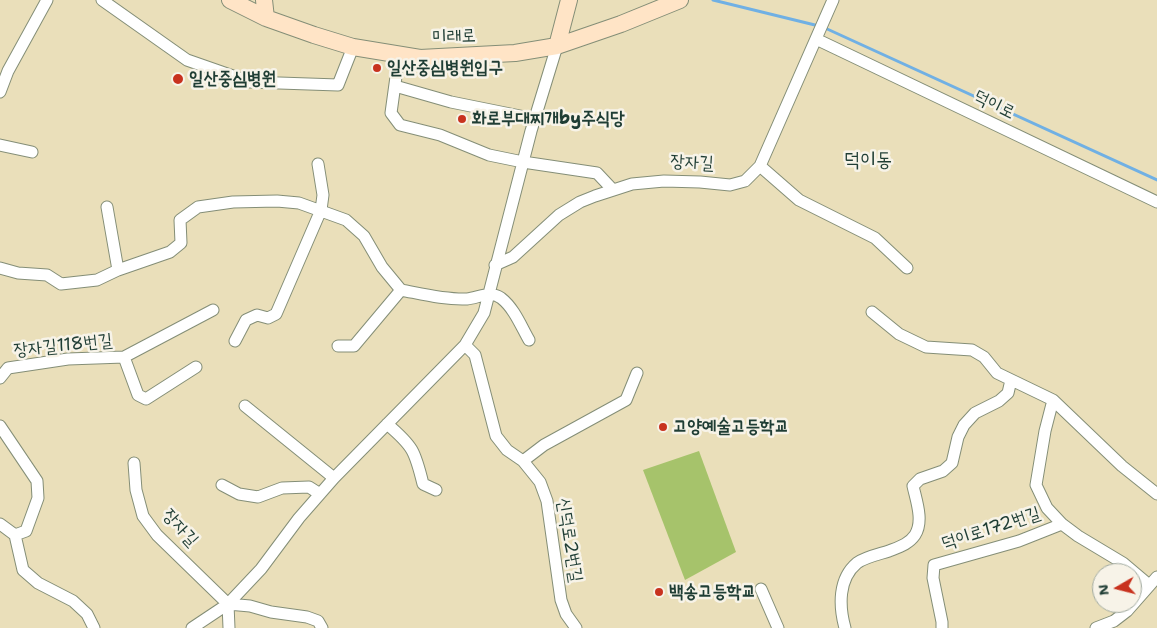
<!DOCTYPE html>
<meta charset="utf-8">
<style>
body{margin:0}
#map{position:relative;width:1157px;height:628px;overflow:hidden;background:#eadfba;font-family:"Shantell Sans",sans-serif}
canvas{display:block}
.north{position:absolute;left:1092px;top:563px;width:50px;height:50px;box-sizing:border-box;background:#f7f3e8;border:1px solid #a1aaa0;border-radius:50%;rotate:262deg;font-size:14px;font-weight:700;line-height:20px;text-align:center;color:#1f3d34}
.north::after{content:'';display:block;margin:auto;width:18px;height:22px;background:#c8321e;clip-path:polygon(50% 0,100% 100%,50% 72%,0 100%)}
</style>
<div id="map">
<canvas width="1157" height="628"></canvas>
<div class="north">N</div>
</div>
<script>
const context = document.querySelector('canvas').getContext('2d');
context.lineJoin = 'round';
function fill(path, color) { context.fillStyle = color; context.fill(path, 'evenodd'); }
function trace(path, color, width, dash) { context.strokeStyle = color; context.lineWidth = width; context.lineCap = dash ? 'butt' : 'round'; context.setLineDash(dash || []); context.stroke(path); }
function drawText(font, color, halo, rows, align = 'center') {
  context.font = font + ' "Shantell Sans","Poor Story",sans-serif'; context.lineWidth = 5; context.setLineDash([]); context.textBaseline = 'middle'; context.strokeStyle = halo; context.fillStyle = color; for (const [text, x, y, turn = 0] of rows) {
    context.save(); context.translate(x, y); context.rotate((+turn || 0) * Math.PI / 180); context.textAlign = isNaN(turn) ? turn : align; if (halo) context.strokeText(text, 0, 0); context.fillText(text, 0, 0); context.restore();
  }
}
fill(new Path2D(`
 M699,451L736,552L685,580L643,470Z`), '#a6c36b');
trace(new Path2D(`
 M713,0L819,26
 M825,28L1157,180`), '#70b0e4', 3);
const street = new Path2D(`
 M102,0L187,60L250,82L338,85L353,47
 M816,39L1157,202
 M399,55L391,113L400,125L440,135L489,155L523,162L597,173L613,190
 M395,86L451,102L535,119
 M0,92L8,71L47,0
 M0,145L32,152
 M760,166L799,200L875,238L907,268
 M107,207L118,270
 M495,265L513,257L559,215L580,202L595,196L632,184L664,181L700,182L730,185L745,181L760,166L833,0
 M0,268L18,273L47,275L61,284L97,280L118,270L170,252L181,243L180,220L198,207L233,202L277,201L299,203L346,220L364,236L382,267L401,290C422,294 445,300 467,299C478,298 490,290 501,298C514,308 521,326 529,340
 M872,312L899,334L926,347L972,350L984,357L997,373L1053,400L1122,466L1157,494
 M235,341L246,320L257,315L268,318L276,314L321,210L323,195L318,164
 M465,345L475,355L496,436L507,450L523,461L540,482L547,501L561,600L566,614L576,628
 M338,346H354L401,290
 M124,357L138,395L146,399L196,367
 M0,378L8,368L68,359L124,357L213,310
 M1053,400L1045,431L1036,485L1047,508L1062,524L1078,536L1123,563L1149,585
 M245,406L334,478
 M387,424C413,446 415,451 423,484L436,490
 M0,426L37,481L38,498L26,531L15,535
 M523,461L544,445L626,400L637,373
 M134,463L136,490L143,516L157,535L228,604L250,606L271,612L307,617L318,621L322,628
 M222,485L239,494L258,497L282,488L309,487L320,494
 M0,524L15,535L23,570L38,583L73,601L87,614L94,628
 M761,589L778,628
 M228,604L229,628
 M192,628L228,604L261,569L299,518L334,478L465,345L484,313L531,131L557,46
 M845,628C839,606 838,579 857,563C865,557 880,554 889,551C899,547 909,544 915,535C924,521 916,500 913,486L920,479L943,471L952,463L958,437L964,425L975,413L999,401L1008,393L1011,380
 M942,628V622L933,578L934,565L1019,541L1062,524
 M1096,628L1114,621L1127,611L1157,577`);
const secondary = new Path2D(`
 M230,0L266,18L314,35L353,47L420,58L515,53L557,46L621,24L680,0
 M264,0L266,18
 M557,46L569,0`);
trace(street, '#848e77', 13);
trace(secondary, '#848e77', 18);
trace(street, '#fff', 11);
trace(secondary, '#ffe4c6', 16);
for (const [x, y, r, color] of [
 [377,68,5,"#c8321e"],
 [178,79,6,"#c8321e"],
 [462,119,5,"#c8321e"],
 [663,427,5,"#c8321e"],
 [659,592,5,"#c8321e"]
]) { const dot = new Path2D(); dot.arc(x, y, r, 0, 2 * Math.PI); context.fillStyle = color; context.fill(dot); trace(dot, '#f7f3e8', 2); }
drawText('18px', '#1f3d34', '#f7f3e8', [
 ["미래로",454,37,-2],
 ["덕이로",994,105,26],
 ["장자길",692,163,3],
 ["장자길118번길",63,346,-6],
 ["장자길",180,528,48],
 ["덕이로172번길",991,529,-18],
 ["신덕로2번길",569,540,81]
]);
drawText('bold 18px', '#1f3d34', '#f7f3e8', [
 ["일산중심병원입구",387,68],
 ["일산중심병원",189,79],
 ["화로부대찌개by주식당",472,119],
 ["고양예술고등학교",673,427],
 ["백송고등학교",669,592]
], 'left');
drawText('20px', '#1f3d34', '#f7f3e8', [
 ["덕이동",868,161]
]);
</script>
